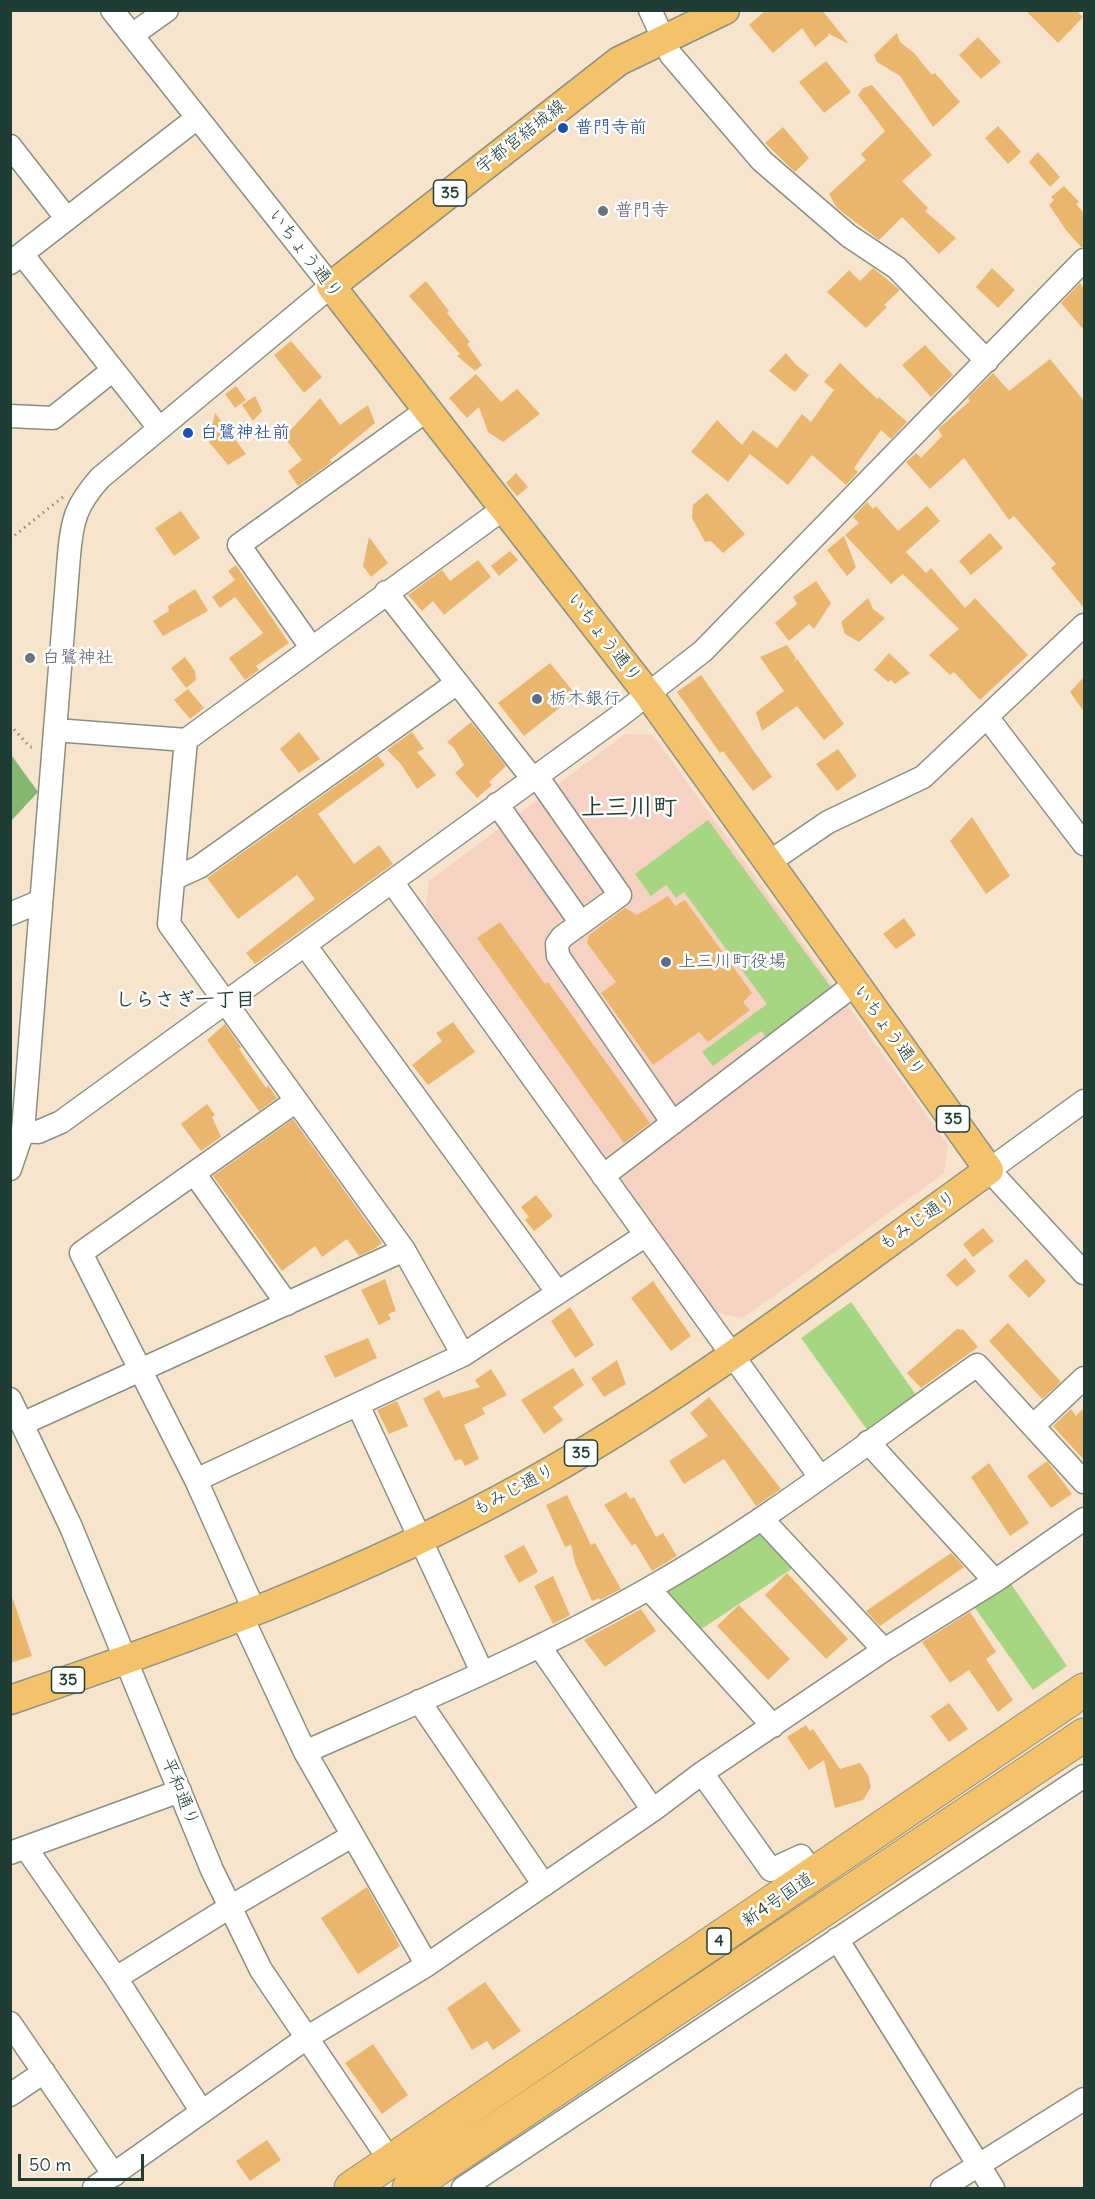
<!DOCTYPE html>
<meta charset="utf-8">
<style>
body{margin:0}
#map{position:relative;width:1095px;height:2199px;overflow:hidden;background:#f6e4cd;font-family:Delius,sans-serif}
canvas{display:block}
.frame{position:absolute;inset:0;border:12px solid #1f3d34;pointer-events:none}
.scale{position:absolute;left:18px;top:2154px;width:126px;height:27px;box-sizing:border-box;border:3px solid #1f3d34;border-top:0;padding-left:8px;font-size:18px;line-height:21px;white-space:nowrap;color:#1f3d34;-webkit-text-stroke:4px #fff;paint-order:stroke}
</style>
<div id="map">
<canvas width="1095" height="2199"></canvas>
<div class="frame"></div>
<div class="scale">50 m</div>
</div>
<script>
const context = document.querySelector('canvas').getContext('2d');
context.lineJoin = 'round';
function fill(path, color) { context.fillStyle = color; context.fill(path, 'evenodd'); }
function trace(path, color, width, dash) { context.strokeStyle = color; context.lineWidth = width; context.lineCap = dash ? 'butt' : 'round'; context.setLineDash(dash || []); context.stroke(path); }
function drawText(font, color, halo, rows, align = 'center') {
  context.font = font + ' Delius,"Klee One",sans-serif'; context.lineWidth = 5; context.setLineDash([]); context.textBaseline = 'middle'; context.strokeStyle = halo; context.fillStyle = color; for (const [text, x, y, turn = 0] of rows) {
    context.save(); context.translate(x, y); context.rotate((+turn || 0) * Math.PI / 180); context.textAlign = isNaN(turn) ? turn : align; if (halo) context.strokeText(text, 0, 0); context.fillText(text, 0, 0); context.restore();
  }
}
fill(new Path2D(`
 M625,734L653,735L948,1145L944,1173L743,1318L717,1313L426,907L429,881Z`), '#f6d2c3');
fill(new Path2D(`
 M708,820L833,990L767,1038L761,1031L713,1066L702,1052L767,1004L684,892L676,898L666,885L651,896L635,874Z
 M851,1302L916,1395L868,1431L801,1338Z
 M754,1531H765L796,1566L700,1630L668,1598L669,1586Z
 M1009,1581L1067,1666L1033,1690L973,1605Z`), '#a7d683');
fill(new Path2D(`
 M10,753L38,792L11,821H10Z`), '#85b771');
fill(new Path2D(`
 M766,10H822L849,44L827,33L829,35L815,47L802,28L773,53L749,25Z
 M1025,10H1076L1083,17L1058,43Z
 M897,33L900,42L914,53L932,75L935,73L960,102L933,127L900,76L877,62L874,55Z
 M978,37L1001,62L981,79L959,55Z
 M826,61L851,92L824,113L799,82Z
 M872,85L932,155L902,181L928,208L925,211L956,238L939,254L902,217L879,240L837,208L829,194L866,160L861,154L885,131L858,95L863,88Z
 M998,126L1021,152L1008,164L985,138Z
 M783,127L809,158L795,172L765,143Z
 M1038,152L1060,177L1050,187L1029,162Z
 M1064,186L1079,202L1076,204L1084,213V247H1081L1066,230L1049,205L1054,200L1051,197Z
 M873,268L900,290L884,305L887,307L866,328L827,292L849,270L860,281Z
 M992,268L1015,290L998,308L976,287Z
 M426,281L449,311L447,313L470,342L467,344L482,365L475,371L457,356L460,354L409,296Z
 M1080,283L1084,288V330L1061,303Z
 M291,341L322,377L304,393L274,355Z
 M925,345L953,375L931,397L902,365Z
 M786,353L796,365L809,375L795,392L769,371Z
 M1050,359L1084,401V608L1051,568L1056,564L1014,516L1009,520L964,458L930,489L906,462L916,453L921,458L942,436L938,429L970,401L968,398L993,373L1009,391Z
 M840,363L877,399L879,397L907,422L891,439L881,430L854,468L858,472L846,485L812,455L788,485L750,454L728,482L691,452L717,420L742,445L753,430L777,448L802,414L811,422L834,390L824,382Z
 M476,374L501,402L517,389L540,414L503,442L488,432L479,407L467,418L449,398Z
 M236,386L246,400L235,408L225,394Z
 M255,396L262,411L253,421L242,405Z
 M320,398L340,425L368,405L375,423L330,460L332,462L298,486L288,471L302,460L284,437Z
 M215,413L246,454L228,465L209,442Z
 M516,473L528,487L517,496L506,483Z
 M707,493L745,534L723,553L711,541L705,542L692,518L693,505Z
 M867,502L873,509L876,506L898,531L927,506L940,521L906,552L926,573L931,568L965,608L975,598L1028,655L980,700L954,672L950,675L929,655L959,629L903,574L891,584L845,535L859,523L853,517Z
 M181,511L200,538L174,556L155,528Z
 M990,533L1003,548L971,575L959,561Z
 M844,536L856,567L847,576L827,550Z
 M369,537L388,563L371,577L363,566Z
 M510,551L518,560L499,576L491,566Z
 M478,560L491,577L444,615L433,601L422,611L408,595L442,570L450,581Z
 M236,565L289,643L256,666L259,670L245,680L229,658L263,633L235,597L220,608L212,597L235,580L228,571Z
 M816,581L831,603L814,629L809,624L789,641L775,623L797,604L793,597Z
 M195,589L208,611L163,636L153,621L169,611L168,606Z
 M868,598L873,609L885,618L859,642L845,634L841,622Z
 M787,645L796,658L792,664L797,659L844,724L824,740L797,706L762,731L756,712L784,691L760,657Z
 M889,653L910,673L895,684L891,680L888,682L874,670Z
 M185,657L195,671L196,680L186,688L171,668Z
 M550,663L576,695L524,736L498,703Z
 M701,675L772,777L753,791L723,751L720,753L677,692Z
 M1084,677V712L1070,692Z
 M188,689L204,708L190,719L174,700Z
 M471,722L506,766L489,782L492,785L477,798L455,773L464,765L454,748L447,742Z
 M299,732L320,759L299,773L280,749Z
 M412,732L424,749L417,752L436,775L417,789L401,764L387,750Z
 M838,749L857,776L837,791L816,764Z
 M378,756L385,765L318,814L354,864L379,845L393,864L255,964L246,953L315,899L297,875L238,919L207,878Z
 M972,817L1010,876L986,894L950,841Z
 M668,896L675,906L685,900L752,993L743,1002L750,1010L708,1042L699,1032L653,1065L601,993L616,982L587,943L589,935L625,908L637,915Z
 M904,918L916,935L896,949L883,934Z
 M500,922L545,984L548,982L650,1123L624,1143L477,938Z
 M453,1022L475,1052L428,1085L412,1065L442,1041L436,1033Z
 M225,1024L241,1047L239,1049L266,1088L268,1085L277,1098L259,1111L207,1040Z
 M207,1104L215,1115L212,1117L221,1137L201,1151L181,1124Z
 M293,1119L382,1243L374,1249L359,1256L347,1239L322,1257L315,1246L282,1271L213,1176Z
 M536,1195L553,1216L534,1231L525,1220L529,1217L521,1207Z
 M983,1228L994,1241L973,1257L963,1244Z
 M965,1258L976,1271L957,1287L946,1275Z
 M1026,1259L1046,1281L1029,1298L1008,1276Z
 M385,1279L396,1311L388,1314L391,1319L379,1325L361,1290Z
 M653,1281L691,1336L671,1351L631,1298Z
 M570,1307L594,1345L575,1358L551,1321Z
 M1008,1323L1061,1382L1042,1399L989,1341Z
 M957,1329L964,1330L978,1347L921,1388L907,1373Z
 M368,1338L377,1358L335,1378L324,1356Z
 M617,1360L626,1384L604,1397L591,1378Z
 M573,1368L584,1385L553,1407L563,1420L544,1434L521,1400Z
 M491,1369L507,1395L482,1408L485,1414L464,1425L479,1459L465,1466L461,1459L455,1461L423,1399L439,1390L443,1398L480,1387L475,1380Z
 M709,1397L781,1489L756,1506L724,1459L684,1484L669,1461L708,1436L690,1413Z
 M397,1401L408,1426L389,1434L377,1410Z
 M1084,1408V1460L1053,1426L1071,1409L1076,1416Z
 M1047,1461L1072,1494L1051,1508L1027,1476Z
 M989,1463L1029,1523L1010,1536L971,1477Z
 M626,1492L630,1499L634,1497L656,1537L663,1533L677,1556L652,1571L635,1543L632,1546L604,1505Z
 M567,1495L591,1545L595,1543L621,1589L600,1600L599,1598L592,1601L575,1563L571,1545L565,1547L546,1505Z
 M524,1545L538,1572L519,1583L504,1556Z
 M951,1553L964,1567L880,1626L866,1611Z
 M787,1573L848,1639L826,1659L765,1595Z
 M553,1576L570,1615L553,1624L534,1586Z
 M13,1599L32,1656L10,1663V1600Z
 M739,1605L790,1659L768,1680L717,1626Z
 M641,1609L656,1631L605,1667L584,1640Z
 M970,1612L996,1652L986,1659L1013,1700L998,1712L969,1670L950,1683L922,1642Z
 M949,1703L968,1729L949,1742L930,1716Z
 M806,1725L810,1731L813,1729L840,1769L860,1763L868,1775L871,1787L863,1800L835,1808L824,1760L809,1770L787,1737Z
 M367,1887L400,1946L358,1974L321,1918Z
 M485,1982L521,2031L493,2050L487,2041L472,2050L447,2008Z
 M373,2044L408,2095L382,2114L345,2063Z
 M267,2140L281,2160L250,2181L236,2161Z`), '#eab66d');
const minor = new Path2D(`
 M650,10L671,55L762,161L849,236L897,268L987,361
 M132,35L167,10
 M10,146L67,219
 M22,254L159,428
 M10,263L197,118
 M10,416L53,418L113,370
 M386,592L532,778
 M311,647L239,545L427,410
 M987,717L1084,844
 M55,730L186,740L503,509
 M186,740L169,924L404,1250L463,1355
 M536,775L620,895L562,937L557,944L558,956L673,1123
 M497,804L581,923
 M768,863L828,822L923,777L1084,625
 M173,879L199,867L457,683
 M392,882L820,1477
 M10,914L41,901
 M305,945L558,1293
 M1084,1101L989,1170L1084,1273
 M23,1131L38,1132L61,1122L621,715L703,651L1084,260
 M10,1169L23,1131L69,555C72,520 76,505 100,478L331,286L112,10
 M194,1173L287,1304
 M603,1176L855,984
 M10,1399L71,1527L212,1870L261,1970L391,2162
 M358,1405L482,1672
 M24,1423L404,1250
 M1034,1425L1084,1378
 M868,1442L995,1581
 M196,1480L463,1355L646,1235
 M762,1519L884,1650
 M649,1589L773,1726
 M255,1612L196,1480L81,1253L296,1101
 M242,1617L305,1752L427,1965
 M540,1647L653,1810
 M419,1701L544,1885
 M305,1752C420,1701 538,1652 648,1589C764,1524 869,1441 977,1365L1084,1482
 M702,1773L771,1870L801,1856L815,1876
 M26,1848L116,1978L202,2112
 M10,1853L180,1791
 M837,1939L993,2188
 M116,1978L230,1907L352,1836
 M10,2023L114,2175
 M10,2095L44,2072
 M94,2188L308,2037L427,1965L653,1810L702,1773L884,1650L995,1581L1084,1519
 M463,2188L1084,1776
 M942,2188L1084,2099`);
const major = new Path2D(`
 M10,1700C186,1640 361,1576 524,1486C687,1397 838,1278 989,1170L648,694L331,286L619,61L725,10`);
const highway = new Path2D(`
 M351,2188L1084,1690
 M409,2188L1084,1735`);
trace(minor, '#8a9080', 25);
trace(major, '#8a9080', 31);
trace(highway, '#8a9080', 35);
trace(new Path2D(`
 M10,539L63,497
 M10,725L30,747H35`), '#8a9080', 3, [1.5, 4.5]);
trace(minor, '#fff', 22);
trace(major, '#f3c26a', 28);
trace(highway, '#f3c26a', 33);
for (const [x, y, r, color] of [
 [563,128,6,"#1a4fb4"],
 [603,211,6,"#6b7280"],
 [188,433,6,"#1a4fb4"],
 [30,658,6,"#6b7280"],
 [537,699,6,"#5c6f8a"],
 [666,962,6,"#5c6f8a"]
]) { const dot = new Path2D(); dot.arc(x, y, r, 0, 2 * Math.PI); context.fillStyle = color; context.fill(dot); trace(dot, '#fff', 2); }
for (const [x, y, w] of [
 [450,193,33],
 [953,1119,33],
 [581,1453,33],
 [68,1680,33],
 [719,1941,24]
]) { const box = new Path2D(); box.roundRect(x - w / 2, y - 13, w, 26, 4.5); context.fillStyle = '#fff'; context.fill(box); trace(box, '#1f3d34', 1.5); }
drawText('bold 16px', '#1f3d34', null, [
 ["35",450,193],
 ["35",953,1119],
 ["35",581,1453],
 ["35",68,1680],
 ["4",719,1941]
]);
drawText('18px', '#164399', '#fff', [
 ["普門寺前",575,128],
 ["白鷺神社前",200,433]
], 'left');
drawText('18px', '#1f3d34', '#fff', [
 ["宇都宮結城線",521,137,-38],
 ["いちょう通り",305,254,52],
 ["いちょう通り",604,638,52],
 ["いちょう通り",889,1031,54],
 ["もみじ通り",918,1221,-35],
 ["もみじ通り",514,1490,-28],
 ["平和通り",180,1792,68],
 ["新4号国道",778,1900,-34]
]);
drawText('18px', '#5b616d', '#fff', [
 ["普門寺",615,211],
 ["白鷺神社",42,658]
], 'left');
drawText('18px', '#4e5e75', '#fff', [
 ["栃木銀行",549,699],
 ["上三川町役場",678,962]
], 'left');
drawText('bold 20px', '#1f3d34', '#fff', [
 ["しらさぎ一丁目",185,1000]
]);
drawText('bold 24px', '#1f3d34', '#fff', [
 ["上三川町",629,808]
]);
</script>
